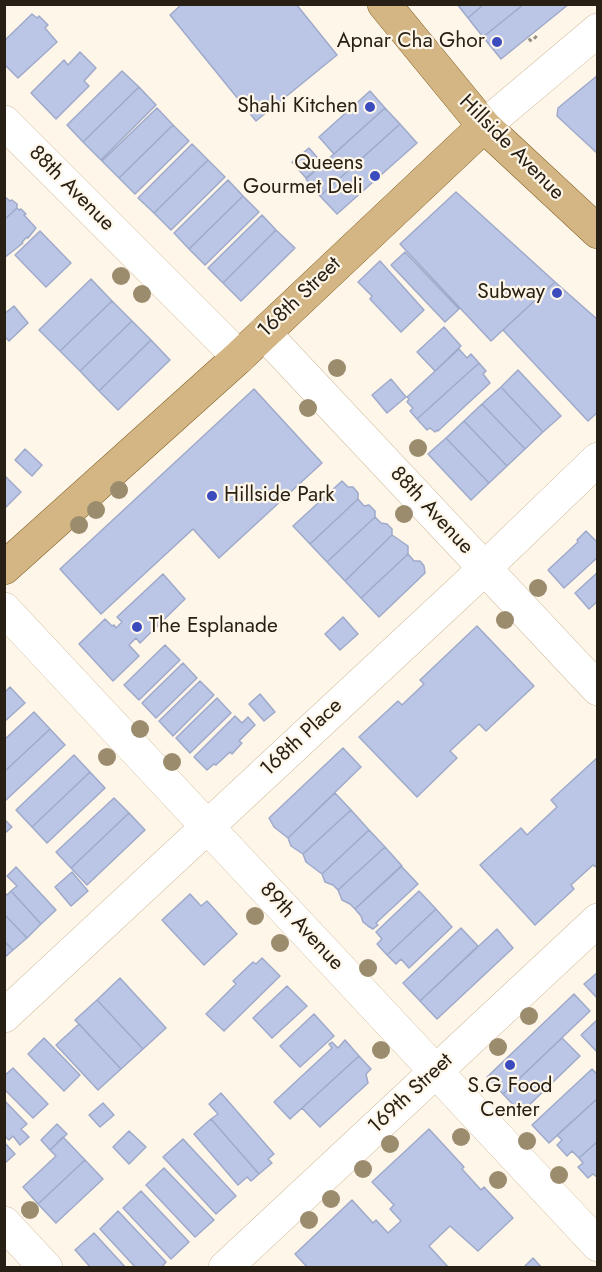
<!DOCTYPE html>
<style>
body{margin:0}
#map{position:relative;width:602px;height:1272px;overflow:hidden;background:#fef6e9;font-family:Jost,sans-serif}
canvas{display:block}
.frame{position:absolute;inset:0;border:6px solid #282014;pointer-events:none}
</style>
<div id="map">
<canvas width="602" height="1272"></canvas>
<div class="frame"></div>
</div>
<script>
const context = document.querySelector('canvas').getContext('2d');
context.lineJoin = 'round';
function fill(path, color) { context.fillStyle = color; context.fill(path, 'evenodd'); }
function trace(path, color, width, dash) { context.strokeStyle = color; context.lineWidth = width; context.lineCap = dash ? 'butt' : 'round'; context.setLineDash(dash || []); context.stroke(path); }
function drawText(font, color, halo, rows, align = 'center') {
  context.font = font + ' Jost,sans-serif'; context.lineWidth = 4.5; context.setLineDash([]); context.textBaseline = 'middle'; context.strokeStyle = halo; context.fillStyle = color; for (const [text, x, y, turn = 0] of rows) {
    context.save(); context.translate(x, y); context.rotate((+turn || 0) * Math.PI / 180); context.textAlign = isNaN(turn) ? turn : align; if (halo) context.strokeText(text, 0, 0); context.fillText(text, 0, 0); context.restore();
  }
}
const building = new Path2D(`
 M182,4H296L337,55L256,121L170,15Z
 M457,4H484L468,18Z
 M484,4H524L483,37L468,18Z
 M524,4H569L501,59L483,37Z
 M32,14L37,18L39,16L48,25L45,28L57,42L18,78L4,64V41Z
 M80,52L96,68L84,81L89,86L56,119L31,93L64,60L68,65Z
 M122,71L139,87L83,142L67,125Z
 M598,75V154L557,116L558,108Z
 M139,87L156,105L101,160L83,142Z
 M370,91L385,108L334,154L319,137Z
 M157,108L173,125L119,178L102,161Z
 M385,108L400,124L320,196L306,179Z
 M400,124L417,143L337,214L320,196Z
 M173,125L189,141L135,194L119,178Z
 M192,144L208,160L154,213L138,198Z
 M309,148L323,164L306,178L292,162Z
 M208,160L225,177L171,230L154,213Z
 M228,180L243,196L189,249L174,233Z
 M456,192L555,282L491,341L400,244Z
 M4,196L10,201L12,200L17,204V208L4,220Z
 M243,196L259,212L205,265L189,249Z
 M17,208L19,210L21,209L26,214L24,215L36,228L28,238L27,237L22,242L23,243L4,258V220Z
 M262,215L276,230L223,283L208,268Z
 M276,230L295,248L241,301L223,283Z
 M40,231L71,263L46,287L15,255Z
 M405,252L459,309L445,322L391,265Z
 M380,261L424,310L401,332L370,299L372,296L358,282Z
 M91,279L112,301L60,351L39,330Z
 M555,282L598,320V412L588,421L503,330Z
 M112,301L132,321L80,371L60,351Z
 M14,306L28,323L9,341L4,336V314Z
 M132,321L151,340L99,391L80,371Z
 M444,327L461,346L435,371L417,352Z
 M151,340L170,360L118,410L99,391Z
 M459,349L467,358L471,354L479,363L417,419L410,411L413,408L407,402L409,399L407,397Z
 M479,363L486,371L483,374L490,383L438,431L437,430L435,432L430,428L427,430L417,419Z
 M518,370L561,416L543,432L501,387Z
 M391,379L406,397L387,413L372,395Z
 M501,387L543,432L525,449L482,404Z
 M254,389L322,463L219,558L193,529L101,614L60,569Z
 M482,404L525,449L507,466L464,421Z
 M464,421L507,466L489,483L446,438Z
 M446,438L489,483L471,500L428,454Z
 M25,449L42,465L32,476L15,460Z
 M5,476L21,492L4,509V477Z
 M342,481L348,487H353L358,493V499L310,544L293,526Z
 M358,499L364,506L369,505L375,511V517L327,562L310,544Z
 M375,517L381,523L387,524L392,529V535L345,581L327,562Z
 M586,531L598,543V557L564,588L548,570L578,542L577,540Z
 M392,535L408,546V554L361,598L345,581Z
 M408,554L414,561H420L424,566L425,573L379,617L361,598Z
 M598,572V601L589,609L575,593Z
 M163,574L185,599L140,643L136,638L129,645L139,656L113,681L79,644L105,619L112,626L114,625L116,628L122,622L117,617Z
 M343,617L358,634L340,650L325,634Z
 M477,626L534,686L486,731L479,724L450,751L457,758L417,797L359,737L398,701L402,705L424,684L420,680Z
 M165,645L180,660L139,700L124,685Z
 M183,663L197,678L156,718L142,703Z
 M200,681L214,695L173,736L159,721Z
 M10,687L25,703L4,722V693Z
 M260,694L275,712L264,721L249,704Z
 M217,698L231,713L190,753L176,738Z
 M34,712L50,729L4,772V740Z
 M235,716L242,723L248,717L255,725L239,741L242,743L232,754L230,752L216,765L214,764L207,770L194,757Z
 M50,729L65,745L6,800L4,798V772Z
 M343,748L361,767L288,838L274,827L269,818Z
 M74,755L90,772L32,827L16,810Z
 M598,757V868L593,865L571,885L574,889L535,925L480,865L521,828L527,835L557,807L551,800Z
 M90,772L105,788L47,843L32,827Z
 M335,793L351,810L303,854L291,846L288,838Z
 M114,798L129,813L71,868L56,852Z
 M351,810L369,830L322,874L306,862L303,854Z
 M129,813L145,830L87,885L71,868Z
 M4,819L12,827L4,834Z
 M369,830L385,847L338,890L333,885L325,882L322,874Z
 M385,847L402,866L355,909L350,904L342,900L338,890Z
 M401,866L418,884L376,923L378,925L373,929L368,926L363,922L361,916L355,909Z
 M16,867L56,910L41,924L11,891L17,886L7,876Z
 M72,872L88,891L71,906L55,887Z
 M11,891L41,924L27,938L4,914V892L7,895Z
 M419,891L436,909L387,955L377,944L382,939L376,932Z
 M190,894L201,906L207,901L237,934L204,965L162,920Z
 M436,909L452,927L409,968L401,959L396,964L387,955Z
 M4,914L27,938L13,950L4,941Z
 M461,928L478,946L420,1001L403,983Z
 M497,929L513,948L437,1019L420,1001Z
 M4,941L13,950L4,958Z
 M262,958L280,976L224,1031L206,1014L236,984L233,981L253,962L256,964Z
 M598,972V999L584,984Z
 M120,978L166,1028L143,1049L97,1000Z
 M287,986L307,1006L272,1038L253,1018Z
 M574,994L590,1011L503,1094L487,1077Z
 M97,1000L143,1049L121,1069L75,1020Z
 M314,1014L334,1036L300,1067L280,1046Z
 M597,1020L598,1052H597L581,1035Z
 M79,1024L121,1069L98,1090L56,1045Z
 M44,1038L80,1075L64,1091L28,1054Z
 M562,1038L580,1056L521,1113L503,1094Z
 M345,1040L359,1056L290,1119L274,1102L332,1048L329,1044L332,1042L338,1048Z
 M359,1056L371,1069L366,1074L368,1083L320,1127L302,1108Z
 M13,1068L48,1104L33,1118L4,1089V1076Z
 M592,1069L598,1075V1098L549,1143L532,1125Z
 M221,1093L274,1154L268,1159L272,1163L259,1174L211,1119L218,1114L209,1104Z
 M598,1098V1141L579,1158L572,1151L567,1156L557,1145L562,1140L557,1135Z
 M4,1100L27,1124L21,1129L29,1137L20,1145L13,1136L9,1140L4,1136Z
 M103,1103L114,1115L100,1127L89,1115Z
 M211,1119L259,1174L251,1181L247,1177L238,1185L194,1134Z
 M57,1124L67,1134L50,1150L41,1140Z
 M429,1129L464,1167L462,1169L481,1190L484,1187L513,1218L478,1251L450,1226L429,1246L449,1268H308L295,1254L352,1200L373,1223L376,1220L388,1233L401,1221L390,1209L394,1205L372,1182Z
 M129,1131L146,1147L129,1164L113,1147Z
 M63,1137L85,1160L38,1204L23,1187L56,1156L50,1150Z
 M183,1139L236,1196L216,1214L163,1157Z
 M598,1141V1178L593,1174L588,1178L578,1167L583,1163L579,1158Z
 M4,1142L15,1154L4,1164Z
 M85,1160L103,1179L56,1223L38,1204Z
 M164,1168L214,1220L195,1237L146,1185Z
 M141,1191L189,1242L171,1259L123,1208Z
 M118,1211L166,1262L161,1268H136L100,1229Z
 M94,1233L126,1268H91L77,1252L75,1250Z
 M533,1258L542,1268H523Z`);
fill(building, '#bbc6e7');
trace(building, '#9fa9ca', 1.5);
const minor = new Path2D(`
 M4,122L239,357
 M484,126L598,30
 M264,333L598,689
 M4,609L598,1245
 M4,1016L464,588L598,459
 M4,1223L46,1268
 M225,1268L598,920`);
const major = new Path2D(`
 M384,4L484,126L598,232
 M4,568L239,357L484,126`);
trace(minor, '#d3bfa0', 34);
trace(major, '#846228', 34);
trace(new Path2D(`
 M529,41L534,36L539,41`), '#989084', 4, [3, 4.5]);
trace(minor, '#fff', 33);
trace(major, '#d3b684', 33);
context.fillStyle = '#9c8c6e';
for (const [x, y] of [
 [121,276],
 [142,294],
 [337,368],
 [308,408],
 [418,448],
 [119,490],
 [96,510],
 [404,514],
 [79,525],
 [538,588],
 [505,620],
 [140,729],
 [107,757],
 [172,762],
 [255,916],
 [280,943],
 [368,968],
 [529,1016],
 [498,1047],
 [381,1050],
 [461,1137],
 [527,1141],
 [390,1144],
 [363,1169],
 [559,1175],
 [498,1180],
 [331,1199],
 [30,1210],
 [309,1220]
]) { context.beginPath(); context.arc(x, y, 9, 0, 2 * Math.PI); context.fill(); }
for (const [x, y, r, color] of [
 [497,42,6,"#3b4bbe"],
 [370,107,6,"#3b4bbe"],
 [375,176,6,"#3b4bbe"],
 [557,293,6,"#3b4bbe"],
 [212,496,6,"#3b4bbe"],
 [137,627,6,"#3b4bbe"],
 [510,1065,6,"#3b4bbe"]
]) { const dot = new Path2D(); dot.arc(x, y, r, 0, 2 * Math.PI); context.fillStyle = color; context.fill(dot); trace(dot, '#fef6e9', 2); }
drawText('21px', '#282014', '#fef6e9', [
 ["Apnar Cha Ghor",485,42],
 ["Shahi Kitchen",358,107],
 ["Queens",363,164],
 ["Gourmet Deli",363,188],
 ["Subway",545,293],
 ["Hillside Park",224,496,"left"],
 ["The Esplanade",149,627,"left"],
 ["S.G Food",510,1087,"center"],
 ["Center",510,1111,"center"]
], 'right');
drawText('21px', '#282014', '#fef6e9', [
 ["Hillside Avenue",511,148,45],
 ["88th Avenue",71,189,45],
 ["168th Street",300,298,-44],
 ["88th Avenue",431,511,47],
 ["168th Place",302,738,-43],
 ["89th Avenue",301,927,47],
 ["169th Street",411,1094,-43]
]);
</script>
